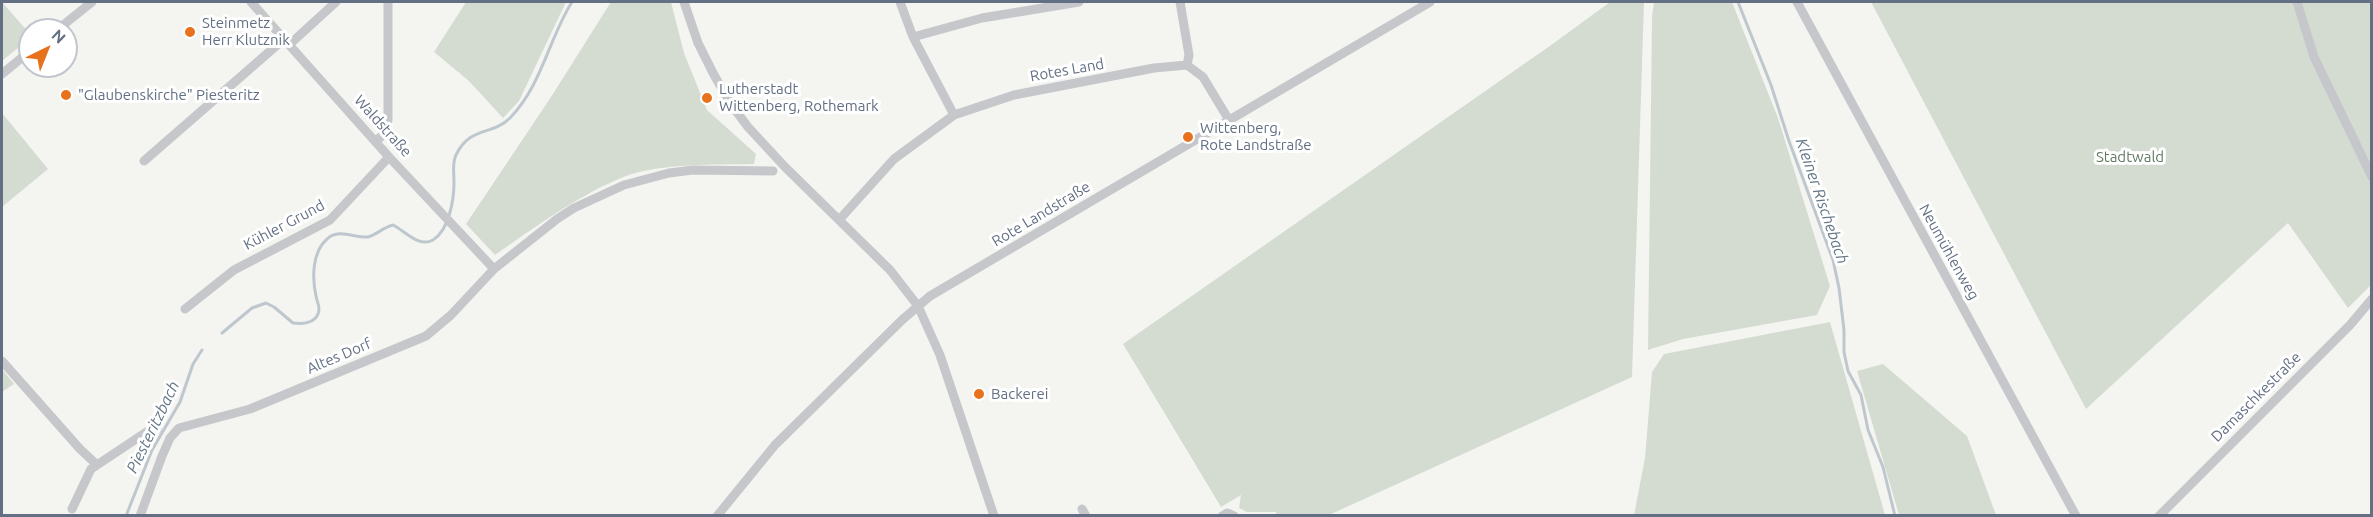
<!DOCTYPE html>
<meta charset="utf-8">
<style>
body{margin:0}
#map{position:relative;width:2373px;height:517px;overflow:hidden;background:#f4f5f1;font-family:Ubuntu,sans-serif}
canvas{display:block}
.frame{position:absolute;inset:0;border:3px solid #636f83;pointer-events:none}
.north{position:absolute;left:18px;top:18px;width:60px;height:60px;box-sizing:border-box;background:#fff;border:2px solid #c1c5cd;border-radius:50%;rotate:43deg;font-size:16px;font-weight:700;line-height:24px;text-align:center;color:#636f83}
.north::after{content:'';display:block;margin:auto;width:21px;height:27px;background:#e8711d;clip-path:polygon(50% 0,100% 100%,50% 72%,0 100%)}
</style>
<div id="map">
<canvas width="2373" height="517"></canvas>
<div class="frame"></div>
<div class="north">N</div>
</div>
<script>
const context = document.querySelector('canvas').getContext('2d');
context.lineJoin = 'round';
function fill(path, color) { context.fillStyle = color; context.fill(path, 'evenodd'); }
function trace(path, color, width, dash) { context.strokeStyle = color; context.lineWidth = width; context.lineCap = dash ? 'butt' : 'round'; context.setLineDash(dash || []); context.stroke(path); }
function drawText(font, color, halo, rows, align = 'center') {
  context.font = font + ' Ubuntu,sans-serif'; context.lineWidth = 6; context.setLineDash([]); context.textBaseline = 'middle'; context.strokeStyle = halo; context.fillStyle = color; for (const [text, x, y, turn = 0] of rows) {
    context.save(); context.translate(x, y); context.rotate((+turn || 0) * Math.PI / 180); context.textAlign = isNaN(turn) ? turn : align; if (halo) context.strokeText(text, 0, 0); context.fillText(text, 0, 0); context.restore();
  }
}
fill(new Path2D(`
 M2,2L30,34V38L2,61Z
 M466,2H566L519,101L503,118L469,81L434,52Z
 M611,2H671L684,53L707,110L756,154L754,164C717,165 661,163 626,176C578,195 537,226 495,255L466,224L551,97Z
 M1610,2H1644L1632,377L1329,515L1277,516L1276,512H1247L1239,508L1241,495L1221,507L1123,344L1554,43Z
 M1654,2H1732L1778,118L1830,286L1817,315L1683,339L1648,350L1652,17Z
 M1871,2H2371V285L2348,308L2288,223L2086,409Z
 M2,113L48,169L2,207Z
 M1830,322L1885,515H1634L1645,458L1652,372L1664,354Z
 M1883,364L1967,436L1996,515H1899L1857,371Z
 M2,369L14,384L2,392Z`), '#d4dcd2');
trace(new Path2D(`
 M1738,2L1771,85L1789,141L1833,260L1839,288L1844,330V352L1848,371L1861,395L1868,430L1883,467L1895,516
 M222,333L252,308L266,303L274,307L293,323C302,324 314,324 318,314C321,308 317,302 316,296C312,278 312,252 327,239C339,228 354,238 368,237C376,235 384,227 393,225C405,231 419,248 433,240C449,230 454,200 454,182C454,173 452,163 456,155C470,126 492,136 510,118C542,85 549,38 572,2
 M126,516L152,450L180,402L193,364L202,350`), '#bfc7ce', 3);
trace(new Path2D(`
 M251,2L389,157L494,269
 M684,2L698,43L713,73L730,103L748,127L785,167L890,270L918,306L940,355L994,516
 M900,2L913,37L954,115
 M1180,2L1189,55L1187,65L1203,77L1229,120
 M1797,2L2076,516
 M2297,2L2314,57L2372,177
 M57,30L92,2
 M913,37L982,18L1079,2
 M290,44L336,2
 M2,74L30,51
 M376,141L383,135L388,120V2
 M144,161L284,39
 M839,220L894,159L954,115L1014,95L1154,68L1187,65
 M185,309L234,270L330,220L389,157
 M2,361L80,449L96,464
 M72,509L91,469L148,431L157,429
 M1082,509L1086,516
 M140,516L162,456L170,438L179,428L250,409L426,336L451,315L494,269L557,219L574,208L624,185L669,173L693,170L773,171
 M717,516L775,445L902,320L930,296L1430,2
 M1222,516L1227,513L1234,516
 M2159,516L2350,325L2372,299`), '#c5c7cb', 9);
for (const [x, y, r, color] of [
 [190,32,6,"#e8711d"],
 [66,95,6,"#e8711d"],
 [707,98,6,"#e8711d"],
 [1188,137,6,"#e8711d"],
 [979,394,6,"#e8711d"]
]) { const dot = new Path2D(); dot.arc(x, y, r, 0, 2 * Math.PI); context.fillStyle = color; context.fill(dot); trace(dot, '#fff', 2); }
drawText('15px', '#636f83', '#fff', [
 ["Steinmetz",202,23],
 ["Herr Klutznik",202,40],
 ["Lutherstadt",719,89],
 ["Wittenberg, Rothemark",719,106],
 ["\"Glaubenskirche\" Piesteritz",78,95],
 ["Wittenberg,",1200,128],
 ["Rote Landstraße",1200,145],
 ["Backerei",991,394]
], 'left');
drawText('15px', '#636f83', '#fff', [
 ["Rotes Land",1067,70,-10],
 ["Waldstraße",383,126,48],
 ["Rote Landstraße",1041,214,-31],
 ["Kühler Grund",284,225,-28],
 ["Neumühlenweg",1949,252,61],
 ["Altes Dorf",339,356,-23],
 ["Damaschkestraße",2256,397,-45]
]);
drawText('15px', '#627a62', '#fff', [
 ["Stadtwald",2130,157]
]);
drawText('italic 16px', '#637787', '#fff', [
 ["Kleiner Rischebach",1822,201,71],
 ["Piesteritzbach",153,427,-64]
]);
</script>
